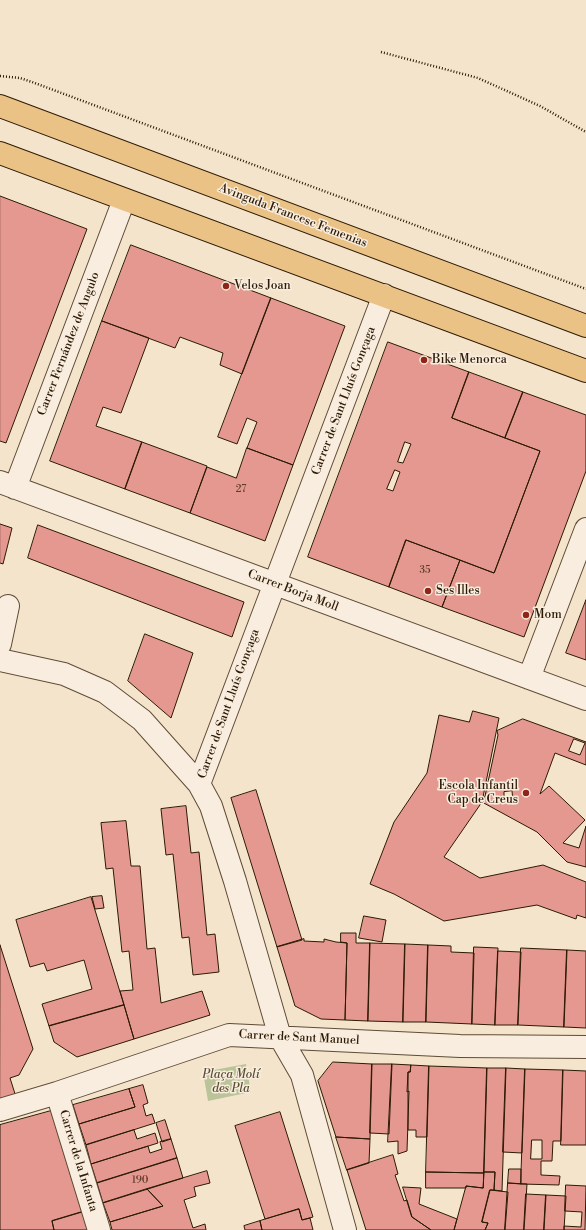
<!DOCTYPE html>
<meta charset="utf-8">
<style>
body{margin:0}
canvas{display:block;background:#f5e4cc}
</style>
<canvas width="586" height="1230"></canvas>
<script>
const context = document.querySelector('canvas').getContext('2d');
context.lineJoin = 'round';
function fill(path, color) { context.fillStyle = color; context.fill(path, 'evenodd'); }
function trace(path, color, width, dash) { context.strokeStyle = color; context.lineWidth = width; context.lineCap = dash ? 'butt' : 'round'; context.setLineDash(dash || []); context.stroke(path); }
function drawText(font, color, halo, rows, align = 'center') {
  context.font = font + ' "Libre Bodoni",serif'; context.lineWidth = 3; context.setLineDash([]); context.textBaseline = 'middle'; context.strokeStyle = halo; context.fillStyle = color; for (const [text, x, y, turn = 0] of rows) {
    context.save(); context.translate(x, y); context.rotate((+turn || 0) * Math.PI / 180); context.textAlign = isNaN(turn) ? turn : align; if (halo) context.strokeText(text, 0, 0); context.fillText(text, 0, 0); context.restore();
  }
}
fill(new Path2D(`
 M246,1064L251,1092L208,1101L203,1072Z`), '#bbc498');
const building = new Path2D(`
 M0,196L87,229L6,443L0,441Z
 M131,245L271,298L242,374L220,365L223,353L180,337L175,348L102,321Z
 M271,298L345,326L293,465L247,448L257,422L247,418L237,444L218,437Z
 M102,321L149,338L121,413L103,407L96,426L142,442L125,489L50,461Z
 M388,342L469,372L452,418L540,451L494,573L406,540L389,587L308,557ZM405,442L411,444L403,463L398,462ZM395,470L400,472L393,491L387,489Z
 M469,372L523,392L505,438L452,418Z
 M523,392L586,415V471L524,637L442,607L460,560L494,573L495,571L540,451L505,438Z
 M142,442L207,466L190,513L125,489Z
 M247,448L293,465L265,541L190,513L207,467L236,478Z
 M0,524L12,528L3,564L0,563Z
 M38,525L244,602L232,637L28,558Z
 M406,540L460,560L442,607L389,587Z
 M586,600V660L566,653Z
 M145,634L193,653L171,718L128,681Z
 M473,711L499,718L482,802L444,857L480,878L543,865L586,882V918L577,915L576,919L537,905L444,921L394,894L370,884L394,822L427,773L439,715L469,722Z
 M523,719L586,742V765L555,753L540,794L549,786L585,820L563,843L579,848L586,826V867L567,862L537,832L482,802L485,796L498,735L497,731ZM574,739L585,743L580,755L569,751ZM512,791L513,801L504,802V792Z
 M256,790L302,940L277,947L231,798Z
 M186,806L191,853L199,852L207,935L215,934L219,972L193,975L189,937L182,938L173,854L166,855L161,809Z
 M126,821L131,866H140L147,949L155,948L161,1003L202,991L210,1015L134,1039L120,991L133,990L129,951L122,952L113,868L106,869L101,823Z
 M102,896L104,908L95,909L92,897Z
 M91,897L124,1005L49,1026L42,1004L92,989L84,960L47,971L44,963L30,967L16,920Z
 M364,916L386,920L382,942L359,938Z
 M341,933H356V943H370L368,1021L345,1020L347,943L341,942Z
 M304,939V941L324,942V939L336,942L347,943L345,1020L321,1019L295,1006L277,947Z
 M370,943L405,944L403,1022L368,1021Z
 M405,944L428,945L426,1022H403Z
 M0,945L33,1049L19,1075L10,1078L16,1097L0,1102Z
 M428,945L451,946V952L474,953L472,1024L426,1022Z
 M474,947L498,948L495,1025L472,1024Z
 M521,948L567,950L564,1027L518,1025Z
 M567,950L586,951V1028L564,1027Z
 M498,951L521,952L518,1025H495Z
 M124,1005L134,1039L77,1057L54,1042L49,1026Z
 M333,1062L372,1064L370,1139L336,1137L318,1081Z
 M372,1064H392L389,1134L370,1133Z
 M392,1064L411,1065L410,1072H408L407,1092L409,1091L407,1151L398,1154V1141L388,1142Z
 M411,1065L429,1066L427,1137H416V1130H408V1072H410Z
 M429,1066L487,1068L484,1173L426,1172Z
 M487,1068H506L502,1191L494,1190L495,1172H484Z
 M506,1068L525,1069L522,1153L503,1152Z
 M525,1069L563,1070L561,1141H553L552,1161H541V1175L560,1176L559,1185L521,1184ZM532,1140H542V1159H531Z
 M563,1070L586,1071V1145H561Z
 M143,1085L148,1103L143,1105L146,1116L152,1114L155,1123L86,1145L79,1124L135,1107L129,1089Z
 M129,1089L135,1107L79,1124L73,1105Z
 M51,1111L82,1212L52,1221L54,1230H0V1125Z
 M280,1112L313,1217L302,1220L299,1209L265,1219L235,1126Z
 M165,1120L171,1139L162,1142L156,1123Z
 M134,1130L137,1139L155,1133L158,1143L91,1164L86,1145Z
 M336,1137L370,1139L369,1163L347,1170Z
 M171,1139L177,1158L97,1183L91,1164L148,1146L150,1153L162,1149L160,1142Z
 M393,1155L398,1174L395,1175L404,1201L407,1200L412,1217L431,1230H366L347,1170Z
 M177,1158L183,1178L103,1203L97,1183Z
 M509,1169H521V1184L508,1183Z
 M207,1171L210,1183L194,1187L196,1196L184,1200L193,1228L205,1224L206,1230H112L110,1222L163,1206L147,1189Z
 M426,1172L484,1173L483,1188L466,1186V1188H426Z
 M484,1172H495L494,1190H490L482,1222L488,1223L485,1230H454L466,1186L483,1188Z
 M508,1183L527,1184L524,1230H505Z
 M566,1185L586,1186L585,1230H564V1226L581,1227L582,1212L565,1211Z
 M403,1187L421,1188L419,1204L457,1219L454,1230H431L412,1217Z
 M147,1189L163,1206L110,1222L103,1203Z
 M490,1190L508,1192L505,1230H485L488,1223L482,1222Z
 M526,1194L546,1195L544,1230H524Z
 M546,1195L566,1196L564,1230H544Z
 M299,1209L302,1220L310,1218L313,1230H262L260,1221Z
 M82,1212L88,1230H54L52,1221Z
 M260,1221L262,1230H245L244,1226Z`);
fill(building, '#e49890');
trace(building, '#2d1a04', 1);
const minor = new Path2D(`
 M0,482L586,699
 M15,488L124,200
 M0,644L8,606
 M0,660L64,674L105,692L142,720L199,784L211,806L235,881L280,1037L302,1075L345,1230
 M529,678L586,529
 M199,784L384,295
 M57,1093L99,1230
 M0,1110L57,1093L229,1035L460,1046L586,1047`);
const primary = new Path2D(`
 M0,106L586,326
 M0,153L586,371`);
trace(minor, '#5f4c36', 24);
trace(primary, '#2d1a04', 24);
trace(new Path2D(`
 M381,52L478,78L540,106L586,132
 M0,76L20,78L32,82L586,289`), '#2d1a04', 2.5, [1, 2]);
trace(minor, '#f8edde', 22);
trace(primary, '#eac286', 22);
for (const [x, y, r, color] of [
 [226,286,4,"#8f2418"],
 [424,360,4,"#8f2418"],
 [428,591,4,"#8f2418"],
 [526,615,4,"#8f2418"],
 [526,793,4,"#8f2418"]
]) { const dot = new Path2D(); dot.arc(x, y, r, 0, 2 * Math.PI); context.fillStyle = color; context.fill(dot); trace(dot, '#f8edde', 1.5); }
drawText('10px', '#5b3a27', null, [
 ["27",241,490],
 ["35",425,571],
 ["190",140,1181]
]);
drawText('12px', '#2d1a04', '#f8edde', [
 ["Avinguda Francesc Femenias",293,216,21],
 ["Carrer Fernández de Angulo",69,344,-69],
 ["Carrer de Sant Lluís Gonçaga",344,401,-69],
 ["Carrer Borja Moll",293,591,21],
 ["Carrer de Sant Lluís Gonçaga",229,704,-70],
 ["Carrer de Sant Manuel",299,1038,3],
 ["Carrer de la Infanta",78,1161,73]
]);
drawText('12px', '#2d1a04', '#f8edde', [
 ["Velos Joan",234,286],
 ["Bike Menorca",432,360],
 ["Ses Illes",436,591],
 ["Mom",534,615],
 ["Escola Infantil",518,786,"right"],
 ["Cap de Creus",518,800,"right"]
], 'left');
drawText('italic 12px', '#584d30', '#f8edde', [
 ["Plaça Molí",231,1075],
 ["des Pla",231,1089]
]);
</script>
